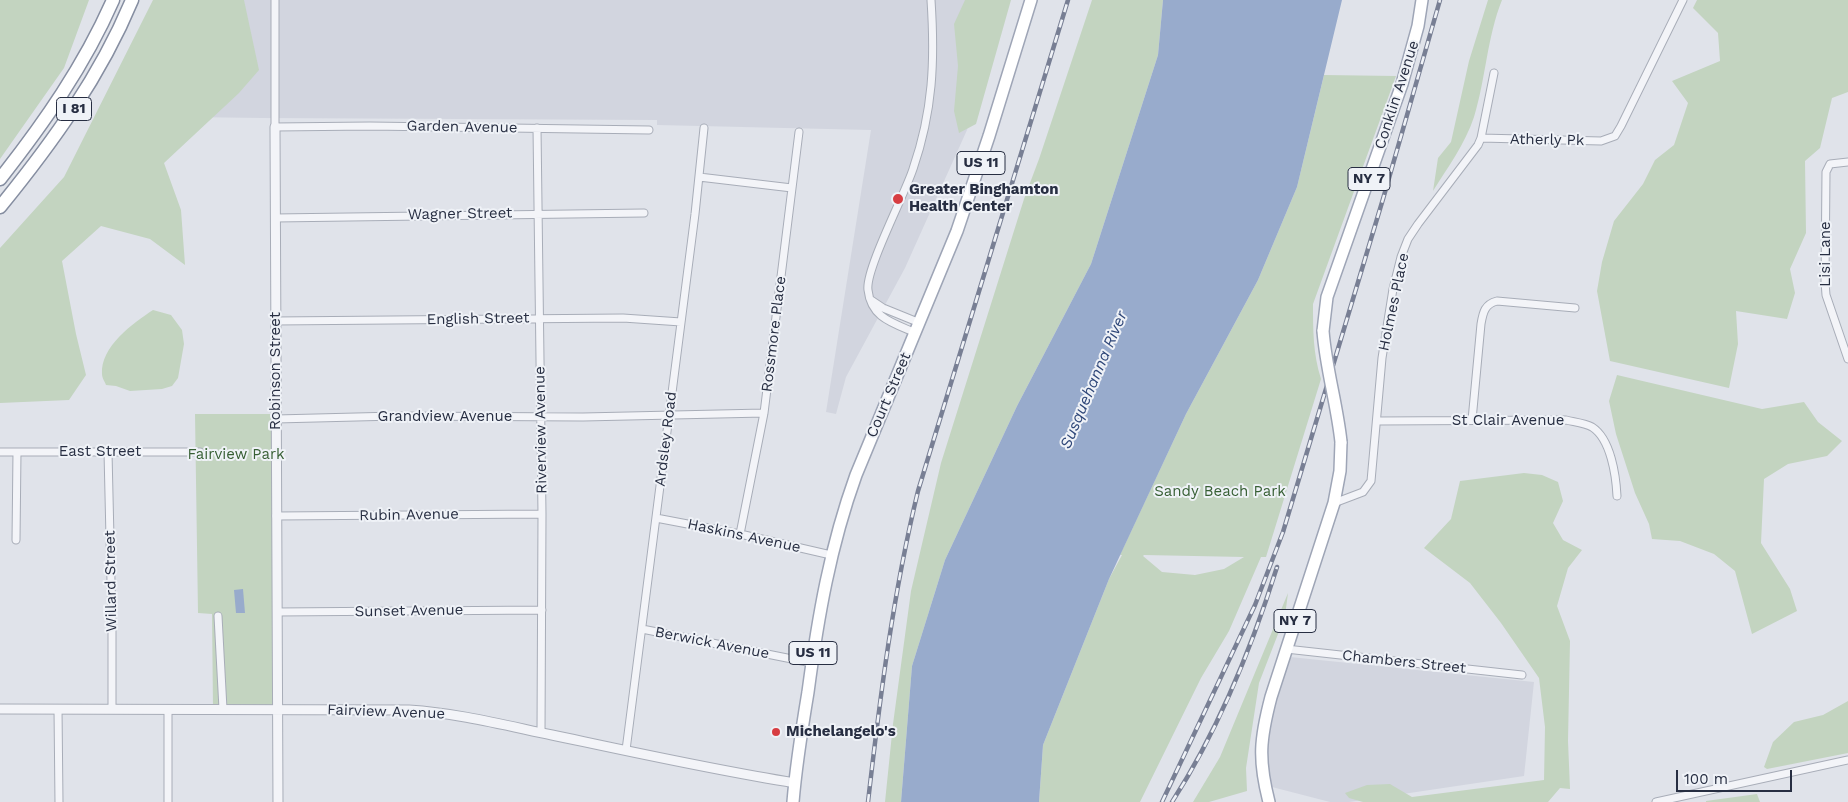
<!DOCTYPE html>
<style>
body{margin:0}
#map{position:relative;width:1848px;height:802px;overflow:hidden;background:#e0e3ea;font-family:"Work Sans",sans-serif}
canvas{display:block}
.scale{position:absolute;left:1676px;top:770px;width:116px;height:22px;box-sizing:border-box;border:2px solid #272e42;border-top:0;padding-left:6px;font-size:15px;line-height:18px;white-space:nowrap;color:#272e42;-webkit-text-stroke:4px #eff2f7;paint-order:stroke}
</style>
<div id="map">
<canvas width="1848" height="802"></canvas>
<div class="scale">100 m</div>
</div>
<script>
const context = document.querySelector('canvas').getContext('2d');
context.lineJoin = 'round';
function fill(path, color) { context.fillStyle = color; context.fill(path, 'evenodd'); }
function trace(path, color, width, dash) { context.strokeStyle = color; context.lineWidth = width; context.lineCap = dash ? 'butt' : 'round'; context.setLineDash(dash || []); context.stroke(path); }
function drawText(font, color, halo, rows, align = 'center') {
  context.font = font + ' "Work Sans",sans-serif'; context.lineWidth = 4; context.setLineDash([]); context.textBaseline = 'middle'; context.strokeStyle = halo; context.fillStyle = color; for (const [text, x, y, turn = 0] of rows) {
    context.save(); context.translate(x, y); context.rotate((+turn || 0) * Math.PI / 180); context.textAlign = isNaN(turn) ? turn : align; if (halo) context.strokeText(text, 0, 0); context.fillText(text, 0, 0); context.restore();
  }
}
fill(new Path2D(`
 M173,0H1000L967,130L905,268L846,377L836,414L826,412L871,130L657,125V120L263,118L111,116Z
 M1290,657L1534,682L1524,776L1349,802H1330L1272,787L1268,762V738L1272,715Z`), '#d2d5df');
fill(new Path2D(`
 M0,0H89L64,68L0,159Z
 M153,0H244L259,70L239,93L164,163L181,210L185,265L150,239L101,226L62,261L76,334L86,375L69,400L0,403V248L64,177Z
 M965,0H1011L976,124L959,133L954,111L958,66L954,24Z
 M1092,0H1163L1158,55L1091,264L1017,406L945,560L912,666L901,802H885L893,724L911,591L941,463L1024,199L1039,159Z
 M1488,0H1502C1487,37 1486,78 1474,117C1465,144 1448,167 1433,191L1438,158L1451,142L1469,61Z
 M1697,0H1848V92L1832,98L1820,148L1805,161L1806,233L1790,269L1795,293L1787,319L1736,311L1738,344L1729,388L1610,361L1597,291L1602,262L1614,221L1643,184L1655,160L1674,145L1688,103L1672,81L1720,61L1718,33L1693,8Z
 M1324,75L1396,76L1313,304C1313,330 1313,354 1321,379L1266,557H1261L1229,631L1201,678L1140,802H1039L1043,745L1109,579L1122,555H1120L1186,414L1258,280L1297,187ZM1143,556L1144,555L1244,557L1224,569L1195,575L1162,572Z
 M153,310L171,315L182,330L184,344L178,378L172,386L162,389L130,391L116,386L106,385C105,382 102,378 102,374C100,347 133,323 153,310Z
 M1617,375L1762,409L1804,402L1818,422L1842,441L1827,456L1788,464L1764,479L1761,543L1790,589L1797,611L1752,634L1735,571L1714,554L1680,541L1652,539L1649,524L1635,493L1616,434L1609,401Z
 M195,414H276L277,710L213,709L212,614L198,613Z
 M1524,473L1542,475L1558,482L1563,501L1553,523L1563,540L1582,550L1568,568L1557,606L1570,641L1568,741L1570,789L1560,788L1548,802H1363L1349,798L1345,793L1367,785L1390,784L1412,797L1544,780L1545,727L1539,678L1501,623L1470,583L1424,548L1451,519L1460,481Z
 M1288,593L1285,616L1259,683L1246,768L1247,791L1209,802H1193L1220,757Z
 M1848,701V753L1767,769L1764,767L1773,742L1794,722L1823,715Z
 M1757,794L1760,802H1706V801Z`), '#c3d4c0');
fill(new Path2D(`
 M1163,0H1342L1297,187L1258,280L1186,414L1109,579L1043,745L1039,802H901L912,666L945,560L1017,406L1091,264L1158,55Z
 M243,589L245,613H236L234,590Z`), '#98abcc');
const minor = new Path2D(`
 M275,0V127L370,126L649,130
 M537,128L542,514L541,732
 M1481,138L1601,141L1615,136L1621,126L1683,0
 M1848,162L1830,164L1826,172L1825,282L1826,295L1848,359
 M699,177L792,188
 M275,218L644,213
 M871,300L883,308L920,323
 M275,321L623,318L681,322
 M916,333C893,323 871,318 868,290C865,270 905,194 913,169C933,111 935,61 931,0
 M276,419L396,416L583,417L764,413
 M1472,420L1481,324C1483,312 1485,304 1497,301L1575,308
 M1378,421L1566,420C1574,422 1585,423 1592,427C1611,439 1616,476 1617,496
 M0,452H200
 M108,452L112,625V709
 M1334,503L1363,492L1371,481L1382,358L1393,289L1401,257L1408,239L1418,224L1478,145L1481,138L1494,73
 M276,516L542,514
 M656,518L740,534L831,555
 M740,534L764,413L799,132
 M16,540L17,452
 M277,612L542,610
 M218,616L223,709
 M642,629L812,663
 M1286,649L1522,675
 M58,709L59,802
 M168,709V802
 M626,750L695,214L704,128
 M1656,802L1848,760`);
const tertiary = new Path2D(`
 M275,127L278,802
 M0,709L409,710C457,713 504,725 552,735C632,752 713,770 795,783`);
const primary = new Path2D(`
 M1323,331L1327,297L1402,84L1418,26L1422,0
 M793,802C796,765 802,728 808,692C818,617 830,547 856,475L957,231L989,136L1031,0
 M1269,802C1258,759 1260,739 1271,697L1334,503L1340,471L1341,442`);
const motorway = new Path2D(`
 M0,179C44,123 84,66 113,0
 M0,207C52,143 100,77 132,0`);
trace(minor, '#a8adb8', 9);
trace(tertiary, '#a8adb8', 11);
trace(primary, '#9ea5b6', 14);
trace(motorway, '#868ea1', 15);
trace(minor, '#f3f4f8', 7);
trace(tertiary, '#f3f4f8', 9);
trace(primary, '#fff', 11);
trace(motorway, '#fff', 12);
const rail = new Path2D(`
 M868,802C880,697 893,594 918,491L1068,0
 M1162,802L1255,605L1283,532L1383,199L1440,0
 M1172,802C1219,729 1251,650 1277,567`);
trace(rail, '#787f94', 4.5);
trace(rail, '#eff2f7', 2.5, [8]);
const primaryBridge = new Path2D(`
 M1323,331C1326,369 1337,404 1341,442`);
trace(primaryBridge, '#9ea5b6', 14, []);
trace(primaryBridge, '#fff', 11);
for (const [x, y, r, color] of [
 [898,199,6,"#d73d42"],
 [776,732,5,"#d73d42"]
]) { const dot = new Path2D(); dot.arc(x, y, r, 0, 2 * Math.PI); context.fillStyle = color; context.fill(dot); trace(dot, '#eff2f7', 2); }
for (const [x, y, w] of [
 [74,109,35],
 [981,163,48],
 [1369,179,42],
 [1295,621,42],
 [813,653,48]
]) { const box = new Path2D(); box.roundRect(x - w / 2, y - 11.5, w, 23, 4); context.fillStyle = '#eff2f7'; context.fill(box); trace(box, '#272e42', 1); }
drawText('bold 14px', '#272e42', null, [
 ["I 81",74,109],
 ["US 11",981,163],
 ["NY 7",1369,179],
 ["NY 7",1295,621],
 ["US 11",813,653]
]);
drawText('15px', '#272e42', '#eff2f7', [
 ["Conklin Avenue",1397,95,-72],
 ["Garden Avenue",462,127,1],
 ["Atherly Pk",1547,140,1],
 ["Wagner Street",460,214,-1],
 ["Lisi Lane",1826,254,-90],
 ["Holmes Place",1394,302,-78],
 ["English Street",478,319,-1],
 ["Rossmore Place",774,334,-83],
 ["Robinson Street",276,371,-90],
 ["Court Street",889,395,-67],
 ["Grandview Avenue",445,417],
 ["St Clair Avenue",1508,421],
 ["Riverview Avenue",541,430,-91],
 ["Ardsley Road",666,439,-83],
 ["East Street",100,452],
 ["Rubin Avenue",409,515,-1],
 ["Haskins Avenue",744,536,12],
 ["Willard Street",111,581,-91],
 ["Sunset Avenue",409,611,-1],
 ["Berwick Avenue",712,643,11],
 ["Chambers Street",1404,662,6],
 ["Fairview Avenue",386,712,2]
]);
drawText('bold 15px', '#272e42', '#eff2f7', [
 ["Greater Binghamton",909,190],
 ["Health Center",909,207],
 ["Michelangelo's",786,732]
], 'left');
drawText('15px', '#375f34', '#eff2f7', [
 ["Fairview Park",236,455],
 ["Sandy Beach Park",1220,492]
]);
drawText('italic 16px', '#2f4779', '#eff2f7', [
 ["Susquehanna River",1094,380,-67]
]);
</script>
